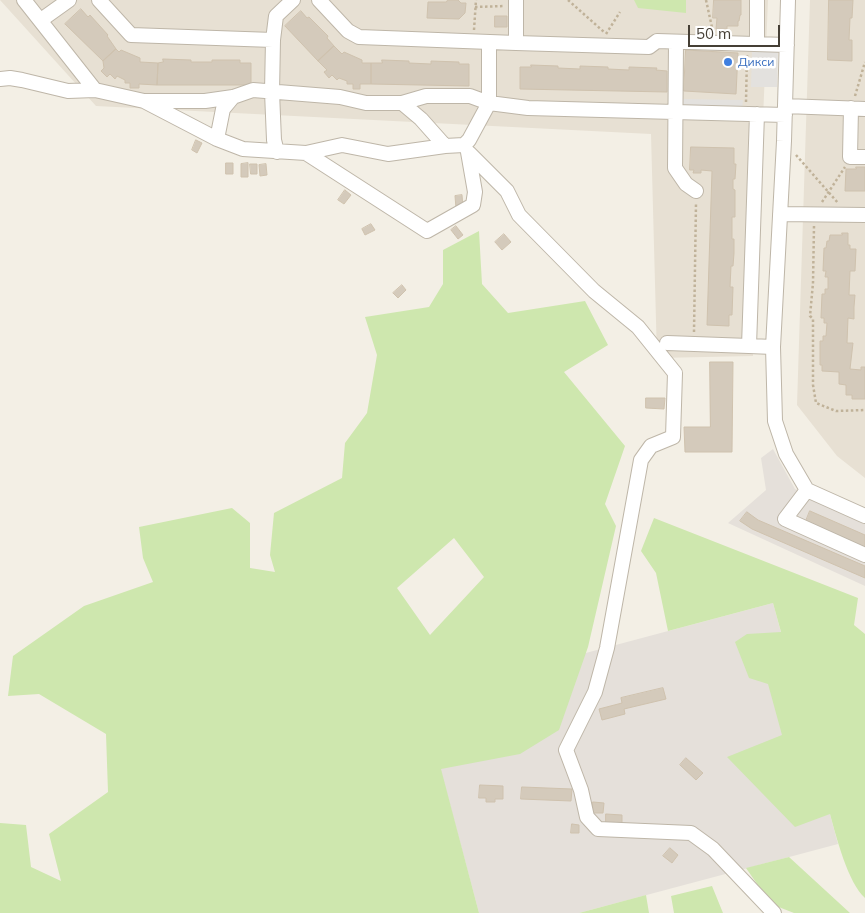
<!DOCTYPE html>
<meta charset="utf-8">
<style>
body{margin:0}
#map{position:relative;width:865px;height:913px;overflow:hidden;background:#f3efe5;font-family:Mulish,sans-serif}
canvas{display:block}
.scale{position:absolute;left:688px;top:25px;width:92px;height:22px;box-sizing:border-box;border:2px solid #453f35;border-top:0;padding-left:6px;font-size:15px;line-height:18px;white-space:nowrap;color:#453f35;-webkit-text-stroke:4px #fff;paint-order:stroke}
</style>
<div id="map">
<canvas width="865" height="913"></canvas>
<div class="scale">50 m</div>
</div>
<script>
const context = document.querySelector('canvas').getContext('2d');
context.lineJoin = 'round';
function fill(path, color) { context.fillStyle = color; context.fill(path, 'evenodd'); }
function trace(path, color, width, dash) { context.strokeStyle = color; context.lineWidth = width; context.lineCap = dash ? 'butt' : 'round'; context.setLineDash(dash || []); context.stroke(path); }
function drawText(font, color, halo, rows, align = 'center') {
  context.font = font + ' Mulish,sans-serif'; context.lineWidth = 5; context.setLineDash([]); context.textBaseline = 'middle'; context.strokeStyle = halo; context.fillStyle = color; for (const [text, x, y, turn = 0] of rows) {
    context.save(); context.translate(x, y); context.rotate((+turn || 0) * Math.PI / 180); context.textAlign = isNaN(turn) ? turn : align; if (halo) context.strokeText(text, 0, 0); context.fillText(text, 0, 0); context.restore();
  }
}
fill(new Path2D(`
 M0,0H768L753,356L657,358L651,134L96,106Z
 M810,0H865V478L837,456L797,405Z`), '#e7e0d3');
fill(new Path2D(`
 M773,449L795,489L865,522V586L728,523L766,490L761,458Z
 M773,603L838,844L579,913H479L421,697Z`), '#e5e0da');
fill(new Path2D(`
 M634,0H686V13L638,8Z
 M479,231L482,284L508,313L585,301L608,345L564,372L625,446L605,504L616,526L588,647L559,730L520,754L441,769L479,913H0V823L26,825L31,867L61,881L49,834L108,792L106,734L39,694L8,696L13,656L84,606L153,582L143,558L139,527L232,508L250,523V568L275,572L270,555L274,513L342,478L345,443L367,413L377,355L365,317L429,307L443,284V250ZM454,538L484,577L430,635L397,588Z
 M654,518L858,598L854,625L865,634V898C848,883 836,836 830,814L795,827L727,757L782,735L768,684L749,678L735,642L747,634L781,632L773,603L668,631L656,573L641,551Z
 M789,857L850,913H794L771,904L746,868Z
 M712,886L723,913H674L671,896Z
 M646,895L649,913H579Z`), '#cee7ae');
fill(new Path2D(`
 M752,49H778L777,87H751Z
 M683,99L743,100L742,111L683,110Z`), '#e3e1de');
const building = new Path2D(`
 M448,0H458L461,3H466L465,13L459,19L427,18L428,2H446Z
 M714,0H741V15H740L739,21H738V26H727V29H716L717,18H713Z
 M829,0H853L852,18H850L849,40H852V61L828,60Z
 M81,9L88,17L90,15L108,35L107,36L116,49L103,61L65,24Z
 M301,11L307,18L309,17L328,36L327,38L334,46L318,61L285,26Z
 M495,16H507V27H495Z
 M334,46L342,54L344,52L362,60V63H371V84H360V89H353V84H347V81L339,78L337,80L332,75L329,78L324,72L327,70L318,61Z
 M116,49L119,52L121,50L140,58V62L158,63L157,85L139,84V88H130V83H125V80L117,76L115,79L110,74L107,77L101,71L104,68L103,61Z
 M686,50L738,53L736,94L684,91Z
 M163,59L191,60V62H212V60H240V63H251V85H157L158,63L163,62Z
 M382,60L409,61V63L431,64V61L459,62V64H469V86L371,84V63H382Z
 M531,65L558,66V68L580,69V66L608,67V69L629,70V67L657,68L656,70L667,71V92L520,89V67H531Z
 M196,140L202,143L197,153L192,150Z
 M691,147L734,148V164H736L735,179H733V189L735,190V217H732V239H734V253L733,266H731L730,287H733L732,315H729V326L707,325L712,171L701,170V173H693L694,170H690Z
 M226,163H233V174H226Z
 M248,163V177H241V164Z
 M250,164H257V174H251Z
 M266,164L267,175L260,176L259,165Z
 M856,167H865V191H845L846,169H856Z
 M345,190L351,195L344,204L338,200Z
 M462,195L463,207L456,208L455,196Z
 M371,224L375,230L365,235L362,229Z
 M456,226L463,235L458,239L451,230Z
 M842,233H848V245H850V249H856L855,271H850L849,295H855L854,307V319L848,318L847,343H853L850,369L861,370V367H865V399H852V395H846V385L839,384V372L822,371V365H820V341H823V336H826L827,323H824V318H821L822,294H825V289H828V277H825L826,271H823L824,248H826L827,241H829L830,235H842Z
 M504,234L511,242L502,250L495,242Z
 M402,285L406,290L398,298L393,293Z
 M710,362H733L732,452H685L684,427H710Z
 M646,398H665L664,409L646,408Z
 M810,511L865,535V548L806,521Z
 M747,512L758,520L865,566V578L752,529L740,521Z
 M663,688L666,699L624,709L625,714L602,720L599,709L622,703L621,698Z
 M686,758L703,773L696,780L680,765Z
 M480,785L503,786V799H495V802H486V798H479Z
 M522,787L572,789L571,801L521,799Z
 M593,802L604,803L603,813H593Z
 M606,814L622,815V825H606Z
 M572,824L579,825V833H571Z
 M670,848L678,855L672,863L663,856Z`);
fill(building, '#d4cabb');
trace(building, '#cfc2ae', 1);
const minor = new Path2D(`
 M24,0L95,90
 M99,0L131,35L273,40
 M319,0L348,31L359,37L516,43
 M516,0V43L649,47L657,41L787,45
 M788,0L784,141L773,347L775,421L786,454L807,490L865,516
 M41,20L69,0
 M676,42L675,168L686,184L696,191
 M757,44V0
 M0,79L10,78L22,80L68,91L95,90L144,101L217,139L243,149L306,153L342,145L388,154L445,146L464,145L469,140L489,103V42
 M144,101H205L233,97L253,90L340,97L366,103H402L426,96H470L489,103L528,108L785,115
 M402,103L421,119L445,146
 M785,106L865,109
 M851,108L850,157H865
 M757,114L749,346L773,347
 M217,139L223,109L233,97
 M277,152L274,140L272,92L273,40L276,16L293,0
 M306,153L427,231L473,205L475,192L468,152
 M469,153L507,191L519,215L594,291L638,327L675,373L673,437L651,446L641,460L607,648L595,692L566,750L581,790L587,817L598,829L691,833L713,849L774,913
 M780,214L865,215
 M667,343L749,346
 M807,490L785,519L865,555`);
trace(minor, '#beb6a8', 16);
trace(new Path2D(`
 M568,0L604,32
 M706,0L713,32
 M475,7L504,6
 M474,30L476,0
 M606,34L620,12
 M855,96L865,62
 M746,102L747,55
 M796,155L838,203
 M822,202L845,167
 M814,226L813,283L810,316L813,319V385L816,403L836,411L865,410
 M694,332L696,203`), '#c0b299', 2.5, [2.5, 2.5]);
trace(minor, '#fff', 14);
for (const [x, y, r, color] of [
 [728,62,5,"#3f7fe0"]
]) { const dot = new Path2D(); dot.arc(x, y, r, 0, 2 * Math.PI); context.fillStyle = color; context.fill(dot); trace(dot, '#fff', 2); }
drawText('12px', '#366cbe', '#fff', [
 ["Дикси",738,62]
], 'left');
</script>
